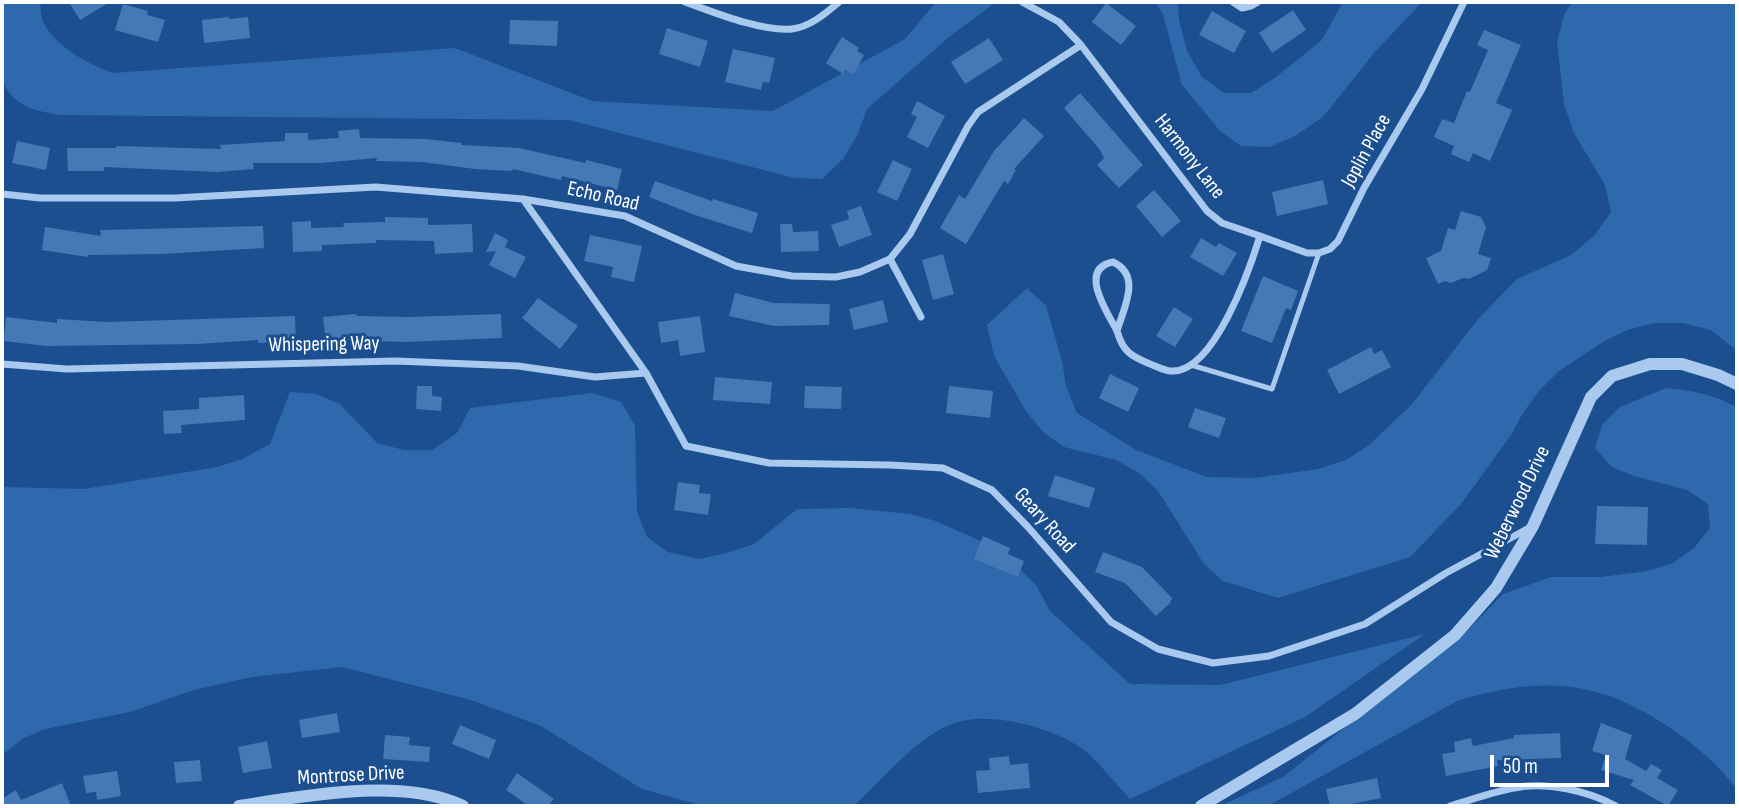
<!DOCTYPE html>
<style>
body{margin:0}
#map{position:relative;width:1739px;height:808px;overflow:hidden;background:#1b4f8f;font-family:"Sofia Sans Condensed",sans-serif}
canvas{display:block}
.frame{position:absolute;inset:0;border:4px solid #fff;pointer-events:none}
.scale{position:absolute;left:1490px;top:755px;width:119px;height:32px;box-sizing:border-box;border:4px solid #fff;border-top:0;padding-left:9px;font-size:21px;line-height:24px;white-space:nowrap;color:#fff;-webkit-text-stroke:5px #1b4f8f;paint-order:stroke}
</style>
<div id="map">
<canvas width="1739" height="808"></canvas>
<div class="frame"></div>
<div class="scale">50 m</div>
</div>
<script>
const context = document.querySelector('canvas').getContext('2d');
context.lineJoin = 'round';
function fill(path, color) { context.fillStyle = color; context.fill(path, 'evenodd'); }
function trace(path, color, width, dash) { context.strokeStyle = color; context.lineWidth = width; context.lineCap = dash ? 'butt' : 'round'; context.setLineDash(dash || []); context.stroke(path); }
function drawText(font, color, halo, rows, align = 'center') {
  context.font = font + ' "Sofia Sans Condensed",sans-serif'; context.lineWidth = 6; context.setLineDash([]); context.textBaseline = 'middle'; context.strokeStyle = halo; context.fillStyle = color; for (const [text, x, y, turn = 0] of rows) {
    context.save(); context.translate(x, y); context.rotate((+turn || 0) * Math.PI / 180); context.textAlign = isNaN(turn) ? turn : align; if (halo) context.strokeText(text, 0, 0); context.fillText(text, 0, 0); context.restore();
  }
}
fill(new Path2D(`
 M2,2H40C41,9 41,18 44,24C59,49 87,63 113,73L455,48L592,101L773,111L905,39L936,2H996L949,37L867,109L857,136L843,159L822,179L795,178L569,120L59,115C33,110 15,107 2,81Z
 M1155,2H1178L1179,20L1187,51L1202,77L1224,93H1251L1276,77L1322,40L1343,2H1422L1374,53L1323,117L1295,136L1269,147L1241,146L1220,131L1182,85L1163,14Z
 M1572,2H1737V351L1711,330L1682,323H1655L1630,329L1606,340L1559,371L1539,391L1523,413L1511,435L1461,504L1410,557L1278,598L1223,581L1204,564L1158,491L1139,473L1116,460L1064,447L1043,432L1026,411L994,356L987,325L1027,288L1046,306L1062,361L1066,386L1077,413L1136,450L1207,477L1255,478L1318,469L1346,460L1369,445L1412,404L1479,318L1517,279L1571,255L1594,236L1611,212L1605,185L1574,133L1564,104L1557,42L1564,15Z
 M1666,388C1693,390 1713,395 1737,407V790C1723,769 1699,749 1679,734C1603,680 1548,675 1459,700L1268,806H1220L1283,777L1471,627L1503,594L1551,577H1600L1648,571L1673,563L1694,548L1710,528L1708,504L1687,490L1634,476L1612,467L1595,448L1602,425L1620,407Z
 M290,392L316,394L340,404L377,443L404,450H432L457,433L470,408L592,393L621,402L635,426L637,512L647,537L668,552L699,559L727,553L754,544L797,509L851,508L910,514L936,521L992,546L1014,563L1036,585L1050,611L1130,684L1220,685L1425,634L1305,717L1130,799C1117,785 1104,769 1090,755C1061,729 990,709 952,724C913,739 884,780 853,806H703L642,789L541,726L471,700L342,667L252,677L194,690L130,712L45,729L22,739L2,755V487L84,489L217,467L242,459L270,444Z`), '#2e69ad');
fill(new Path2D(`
 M69,2H110L80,20Z
 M1106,3L1136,26L1121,45L1092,22Z
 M123,4L148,11L147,15L165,20L158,42L115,30Z
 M1293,10L1306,30L1272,53L1259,33Z
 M1212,11L1246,31L1234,53L1199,35Z
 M229,17V19L248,17L250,38L204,43L202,20Z
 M510,20L558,21L557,46L509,44Z
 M667,28L708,41L700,67L659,54Z
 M1484,30L1521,45L1496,103L1512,110L1490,161L1473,153L1469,162L1451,154L1454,146L1434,137L1442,119L1454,123L1467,91L1470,92L1488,50L1477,45Z
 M842,37L859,48L857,51L864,55L854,74L845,70L843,74L826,63Z
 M989,38L1003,60L965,84L951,62Z
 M733,49L775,58L769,83L763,82L761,90L725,82Z
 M1080,93L1143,165L1119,188L1097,165L1104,158L1100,150L1064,108Z
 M917,101L945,116L928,148L907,137L917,117L911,114Z
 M1024,118L1044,136L1014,169L1016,170L1008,184L1004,181L966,244L940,228L959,195L965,199L994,151Z
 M359,129L360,138L425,139L462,143L461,145L519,148L585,163L586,160L622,169L617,190L562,176L561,180L513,169L512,171L475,169L422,162L376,161L377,158L320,163H253L254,169L217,172L104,167V171H68L67,148H116V146L221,149L220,145L285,141V133H308V140L339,138L338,131Z
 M17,141L50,148L46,170L12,163Z
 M893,160L912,169L897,201L877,192Z
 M1323,180L1328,204L1277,216L1272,192Z
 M655,181L712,201L713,199L758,213L752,233L695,215L649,197Z
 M1154,190L1181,221L1162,237L1136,206Z
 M861,206L872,235L839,247L831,225L849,219L847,211Z
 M1461,211L1481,217L1486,227L1478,254L1491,258L1487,270L1469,279L1463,278L1451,283L1445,281L1438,284L1426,258L1441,251L1448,228L1455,230Z
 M385,217L428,218V225L472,224L473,252L435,254L434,241L376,240V243L322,245V251L293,252L292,222L311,221V228L344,227L343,223L385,222Z
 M780,224H792L793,232L818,231L819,251L781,252Z
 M263,226L264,248L161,254L88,255V257L42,250L45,227L101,236L100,230Z
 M495,233L508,240L505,247L526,257L515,278L489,265L496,251L486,252Z
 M590,235L642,246L634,282L611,277L613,267L584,261Z
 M1201,238L1216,247L1219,243L1237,253L1223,276L1190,257Z
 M943,254L954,294L933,300L922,260Z
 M1263,276L1298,291L1291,310L1286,308L1272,343L1241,331Z
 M735,293L774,303L830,304L829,325L774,326L729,316Z
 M538,298L578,326L560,349L522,318Z
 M883,300L888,322L854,330L849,309Z
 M1174,307L1193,319L1175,347L1156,336Z
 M356,314L357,316L409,317L501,314L502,338L406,342L368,341V337L326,342L323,317Z
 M295,316L296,342L258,343V340L197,344L46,346L4,341L6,317L57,323V319L108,322Z
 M700,316L705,352L680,356L678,340L661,343L658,322Z
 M1371,347L1374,354L1382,350L1391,367L1339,394L1327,370Z
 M1110,374L1139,388L1128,412L1099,398Z
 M715,377L772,382L770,404L713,400Z
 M417,386H432V396L442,397L441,411L416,409Z
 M805,386L842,387L841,409L804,408Z
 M949,386L993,391L990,418L946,413Z
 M244,395L245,420L181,425L182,433L164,434L163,411L199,409V398Z
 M1195,408L1226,418L1219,438L1188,427Z
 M1055,475L1095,488L1089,508L1048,496Z
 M678,482L700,485L699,493L711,494L708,515L674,510Z
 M1597,506L1648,507L1647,545L1595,544Z
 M983,536L1010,548L1008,554L1024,561L1018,577L974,559Z
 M1103,552L1142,567L1172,598L1170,603L1156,616L1125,583L1095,572Z
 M337,713L340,732L302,738L299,720Z
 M1601,723L1632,735L1625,759L1646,771L1651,764L1662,770L1657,778L1678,790L1668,806L1630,785L1634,780L1601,770L1606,755L1592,751Z
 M460,725L496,740L489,759L452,744Z
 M1560,733L1561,758L1497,760L1498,766L1446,776L1442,754L1455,752L1454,742L1471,738L1473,746L1514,738V735Z
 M385,735L410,737L409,745L430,747L429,762L383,759Z
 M267,741L272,768L243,773L238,747Z
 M1009,756L1010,765L1028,763L1030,788L978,793L976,771L990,770L989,758Z
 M200,760L202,781L176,783L174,762Z
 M117,771L121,796L97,800L96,792L86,793L83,776Z
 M517,773L554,799L548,806H529L506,790Z
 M1377,778L1381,798L1342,806H1330L1326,789Z
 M62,783L71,806H2V799L16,790L21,800Z`), '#4478b7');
trace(new Path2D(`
 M1191,365L1272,389L1319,253`), '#a9c9ee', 5);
trace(new Path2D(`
 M685,2C713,12 762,32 792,29C810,27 826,13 839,2
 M1022,2L1059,22L1081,45L1207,211L1222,223L1260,236C1250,268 1214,374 1171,371C1164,371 1156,366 1150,364C1131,356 1123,352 1117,331
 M1233,2L1242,8L1251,6L1258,2
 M2,194L40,198H175L376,187L523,199L625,216L736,266L792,276L836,277L860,272L890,259L910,234L968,126L978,112L1081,45
 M523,199L646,373L686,446L769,463L890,465L943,468L992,490L1028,527L1111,622L1158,649L1213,663L1269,656L1365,624L1446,573L1529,528
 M1260,236L1307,253H1319L1330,249L1338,241L1364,188L1422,89L1464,2
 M890,259L921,317
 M1113,262C1142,276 1124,307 1117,331C1108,313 1077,269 1113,262Z
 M2,364L67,369L396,361L518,366L595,377L646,373
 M1450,806C1471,800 1492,792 1514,788C1546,781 1588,791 1616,806`), '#a9c9ee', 7);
trace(new Path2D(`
 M239,806C305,796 402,777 463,806
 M1201,806L1355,714L1455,635L1496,588L1533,526L1591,397L1612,376L1650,364H1682L1718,375L1737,384`), '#a9c9ee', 12);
drawText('21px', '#fff', '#1b4f8f', [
 ["Joplin Place",1367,151,-61],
 ["Harmony Lane",1189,157,52],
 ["Echo Road",603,197,13],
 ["Whispering Way",324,345,-1],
 ["Weberwood Drive",1518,503,-64],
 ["Geary Road",1044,521,48],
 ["Montrose Drive",351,776,-3]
]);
</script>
